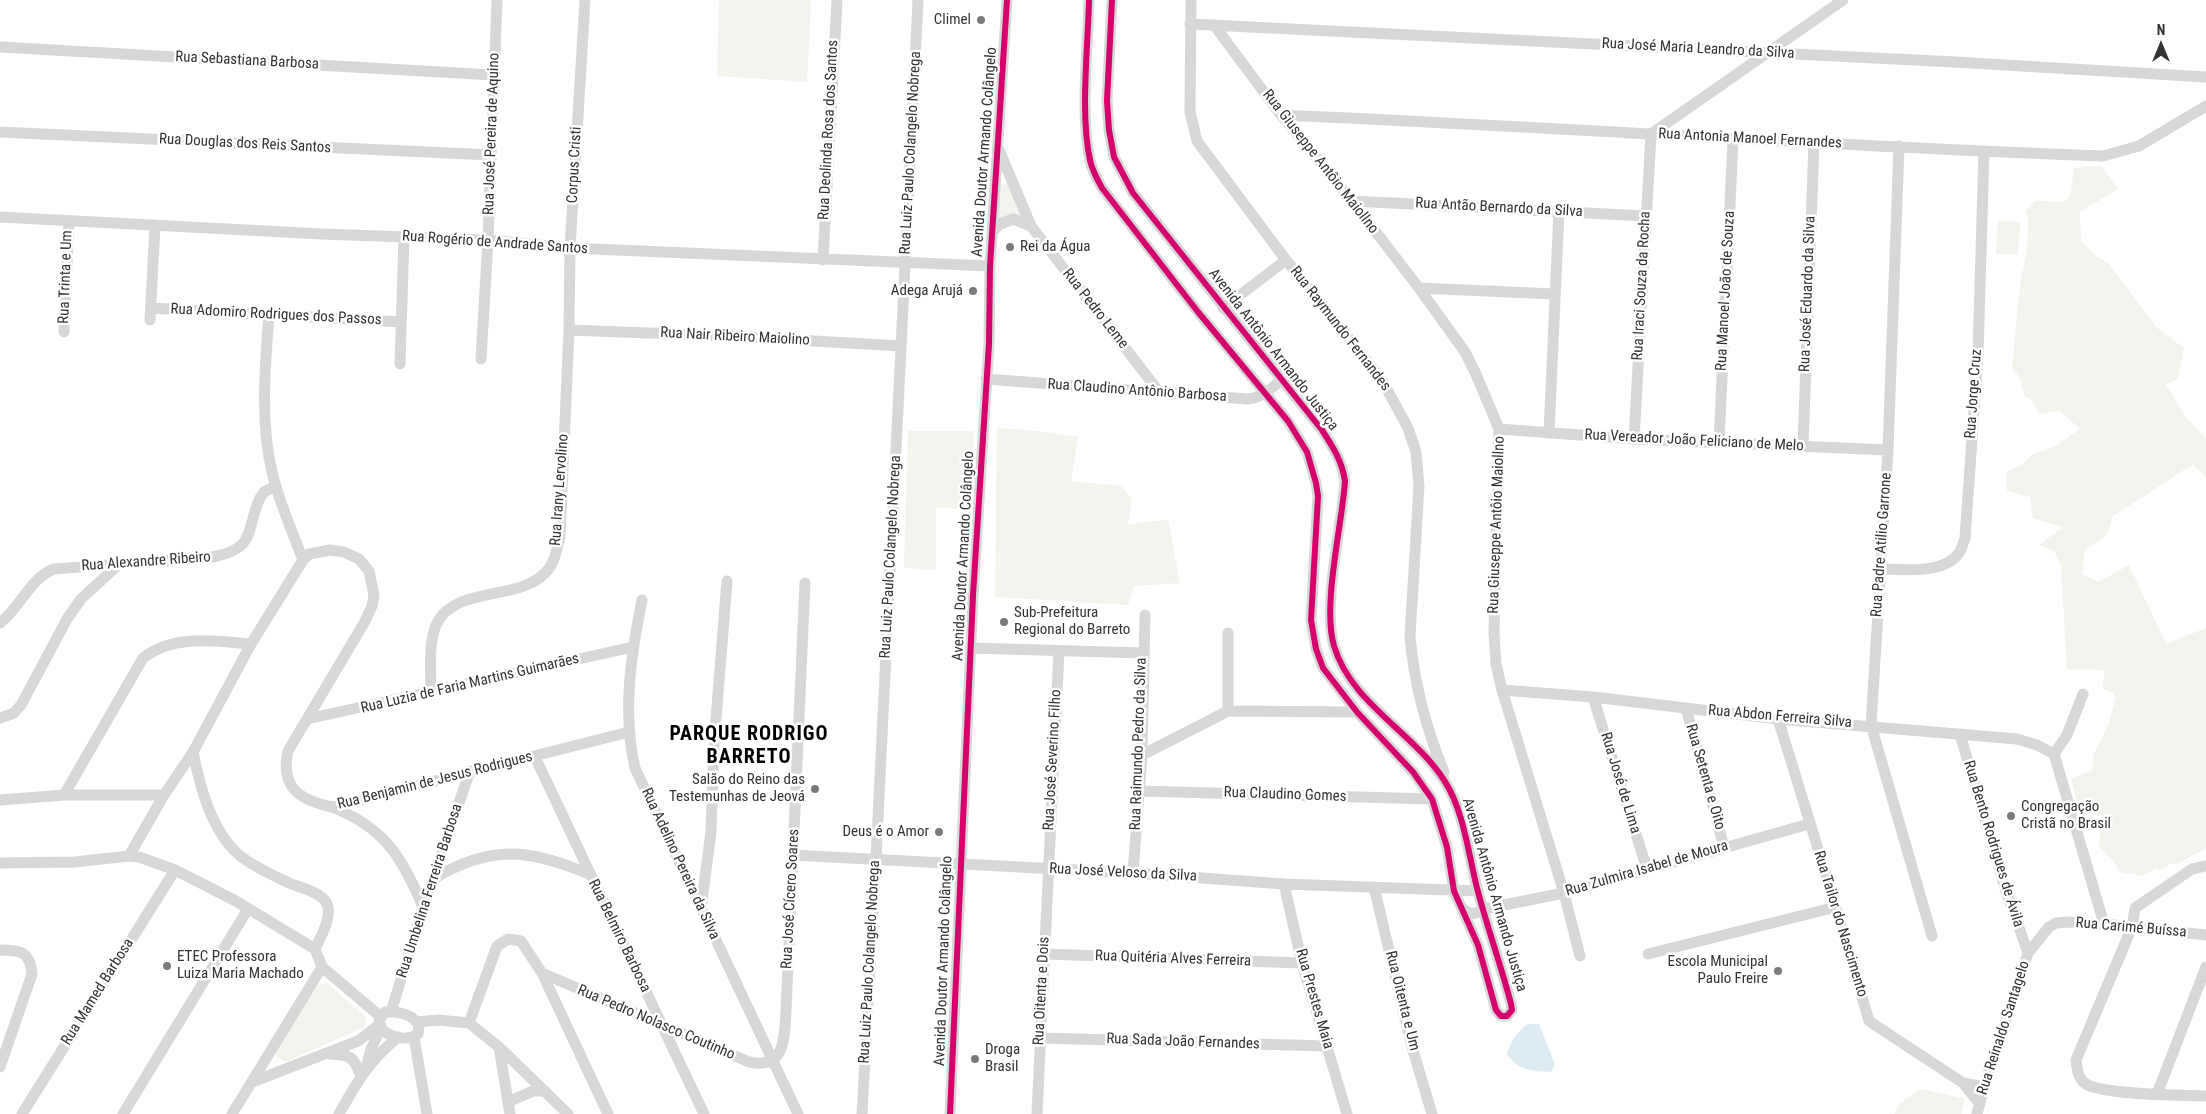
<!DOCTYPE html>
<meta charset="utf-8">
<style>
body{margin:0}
#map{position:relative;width:2206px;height:1114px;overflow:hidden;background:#fff;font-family:"Roboto Condensed",sans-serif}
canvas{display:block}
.north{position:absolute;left:2136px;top:20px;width:50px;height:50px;-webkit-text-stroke:4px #fff;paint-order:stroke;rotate:0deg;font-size:14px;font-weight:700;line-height:20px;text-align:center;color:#333}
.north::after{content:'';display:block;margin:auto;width:18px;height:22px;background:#333;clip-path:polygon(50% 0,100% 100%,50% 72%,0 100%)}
</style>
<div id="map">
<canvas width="2206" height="1114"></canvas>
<div class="north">N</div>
</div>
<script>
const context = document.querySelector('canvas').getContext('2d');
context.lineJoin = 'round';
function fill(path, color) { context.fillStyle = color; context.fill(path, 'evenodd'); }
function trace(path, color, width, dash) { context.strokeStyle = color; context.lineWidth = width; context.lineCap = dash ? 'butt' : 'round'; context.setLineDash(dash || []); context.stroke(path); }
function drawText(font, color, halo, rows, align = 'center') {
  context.font = font + ' "Roboto Condensed",sans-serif'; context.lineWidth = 5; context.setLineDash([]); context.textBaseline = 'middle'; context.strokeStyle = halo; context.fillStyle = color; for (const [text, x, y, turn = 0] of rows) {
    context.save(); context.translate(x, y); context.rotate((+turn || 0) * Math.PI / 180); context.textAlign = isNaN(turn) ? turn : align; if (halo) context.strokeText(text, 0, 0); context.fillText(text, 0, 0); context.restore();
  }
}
fill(new Path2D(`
 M719,0H811L807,82L717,76Z
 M2101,166L2118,189L2080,212L2081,241L2097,257L2108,263L2156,327L2184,348L2178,378L2166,385L2186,417L2206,439V478L2193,464L2112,517L2108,534L2085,550L2082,574L2098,582L2129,565L2166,644L2206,628V848L2177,864L2172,863L2160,870L2156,868L2143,876L2120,872L2112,859L2099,847L2101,816H2097L2089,810L2080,812L2071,778L2092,771L2094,754L2108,726L2116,697L2113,693L2103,689L2104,671C2092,668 2079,671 2067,669L2061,567L2054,551L2039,545L2063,527L2033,518L2030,497L2007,491L2006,472L2021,465L2033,454L2054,447L2080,429L2060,411L2039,414L2032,400L2025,396L2018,375L2012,369L2020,286L2027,250L2028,219L2025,211L2035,201C2049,200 2054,205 2067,200L2071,192L2074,168Z
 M1008,184L1022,216L998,222V185Z
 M1998,221L2020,222L2018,255L1996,254Z
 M997,428L1037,431L1078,437L1071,481L1121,486L1132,499L1128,524L1168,520L1180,583L1134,586L1128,605L995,597Z
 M908,431H974L970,509L936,508V570L904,568Z
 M327,983L366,1017L364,1027L288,1061H283L277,1057L276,1053L279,1045L316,988L319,985Z
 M1921,1089L1965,1099L1961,1114H1895L1899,1104Z`), '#f1f5ed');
fill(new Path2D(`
 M1528,1024H1539L1555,1064L1551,1072C1534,1071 1517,1071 1507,1054C1510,1042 1517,1031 1528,1024Z`), '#ddebf3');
trace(new Path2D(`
 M1089,0C1088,47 1080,115 1090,160C1092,170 1097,179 1102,188L1198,312L1288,421L1307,452L1316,483L1318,496L1311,620L1316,649L1323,668L1357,712L1413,772L1432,799L1447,847L1454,891L1478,945L1496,1010L1501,1016H1507L1512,1010L1511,1004C1501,965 1487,927 1477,888C1468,852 1464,811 1444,780C1413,732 1351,703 1334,646C1322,605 1342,526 1345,481C1342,461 1333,447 1322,430L1133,193L1114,157L1109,130L1107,101L1112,0
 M1191,0L1190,112L1197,141L1286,260L1382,380L1408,428L1416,452L1419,486L1410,636C1414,683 1426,728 1444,772
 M1190,24L1955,62L2206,77
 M1214,25L1281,115L1352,201L1419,288L1465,352L1475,372L1499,429L1494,633L1496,664L1502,690L1564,893L1580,956
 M0,47L493,75
 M1281,115C1555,127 1829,146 2103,156L2139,146L2206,106
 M0,132L491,155
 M1899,146L1888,450L1871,725L1932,936
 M999,150L1031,226L1160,393
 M1352,201L1645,216
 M0,217L322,234L488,240L570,248L990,266
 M993,231L1000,224L1013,219L1031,226
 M823,260L837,0
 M1419,288L1554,294
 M151,308L401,322
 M1223,308L1286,260
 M269,315C265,367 260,421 272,472C279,502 292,531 303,560
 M150,320L155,225
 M569,330L728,336L900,346
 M64,332L69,221
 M481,359L488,240L497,0
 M400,364L404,237
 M986,379L1247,399C1262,398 1271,389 1281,380
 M1499,429L1634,439L1888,450
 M1549,433L1559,211
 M1634,439L1651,134L1843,0
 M1719,443L1733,139
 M1803,446L1814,142
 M1880,569C1904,569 1943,575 1959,553C1962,549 1963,543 1965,538L1978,354L1984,151
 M642,600C631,655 622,713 635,768L798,1114
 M0,623C20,608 30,578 54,569L213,557C257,548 245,531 260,498L264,492L276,486
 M1228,633V711
 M971,648L1143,653
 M1502,690L1593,697L1778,719L2017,739L2037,745L2054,754
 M431,693C431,672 428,645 436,625C454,585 519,602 546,572C555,563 557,548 560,537L569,330L570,248L585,0
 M2083,694L2067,735L2054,754L2104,924
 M1593,697L1647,869
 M1686,708L1724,847
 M0,718L14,713L21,705L67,619L81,599L118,565
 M307,719L633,647
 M1778,719L1836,907L1869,1021L1963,1083
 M1960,734L2005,888L2028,953
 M193,752C200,787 211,830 239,855C254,867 272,875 289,883C301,888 318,891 326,902C334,916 320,937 315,949
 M1142,755L1228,711L1357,712
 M535,757L704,1114
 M1138,791L1432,799
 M64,795L143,658C174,634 215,641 251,644
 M0,800L64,795H164
 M332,807C385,828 402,857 423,907
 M792,855L1133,873L1284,884L1478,891
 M129,856L164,795L193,752L251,644L303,560L309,554L330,550L344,552L359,559L369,571L374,595L372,606L364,623L288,751C280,787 299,800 332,807L629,732
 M0,863L75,862L129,856L139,857L175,870L234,900L315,949L322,967L381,1017
 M2206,866L2192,869L2135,908L2132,927L2076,1060C2077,1069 2078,1079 2086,1084C2104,1095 2182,1095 2206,1096
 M1133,873L1142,755L1145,615
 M433,879C491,844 529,849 589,874
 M1284,884L1302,963L1347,1114
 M1374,887L1412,1047L1432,1114
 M701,908L711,832L714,744L727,581
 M1463,909C1472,915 1475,915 1484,909L1564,893L1809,824
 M0,950C20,950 30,951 32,974L0,1067
 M1044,954L1302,963
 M1648,954L1836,907
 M542,973L749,1062C786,1070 784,1038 786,1011L805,583
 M385,1012C398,1011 413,1014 419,1026L418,1034C406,1042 392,1037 382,1030L379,1020Z
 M391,1012L423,907L470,771
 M417,1022L438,1020L469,1023L499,1047L568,1114
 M469,1023L497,946L508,939L521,941L542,973L608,1114
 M414,1037L427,1114
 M1040,1038L1327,1046
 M499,1047L510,1114
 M330,1054C351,1055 353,1056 361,1076
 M366,1068L371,1049L381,1028
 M252,1082L358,1041L380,1024
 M2157,1094L2206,967
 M508,1102L533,1091H545
 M1980,1104L1963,1083L1984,1087
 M22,1114L175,870
 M123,1114L248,909
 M232,1114L322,967
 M339,1114C357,1082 369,1061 398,1037
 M862,1114L876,859L918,0
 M950,1114L973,595L989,344L990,266L1007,0
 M1037,1114L1059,651
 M1977,1114L1984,1087L2028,953L2049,927L2056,923L2068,922L2104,924L2206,935`), '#d7d7d7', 11);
trace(new Path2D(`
 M1089,0C1088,47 1080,115 1090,160C1092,170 1097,179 1102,188L1198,312L1288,421L1307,452L1316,483L1318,496L1311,620L1316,649L1323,668L1357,712L1413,772L1432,799L1447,847L1454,891L1478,945L1496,1010L1501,1016H1507L1512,1010L1511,1004C1501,965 1487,927 1477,888C1468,852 1464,811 1444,780C1413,732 1351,703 1334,646C1322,605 1342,526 1345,481C1342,461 1333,447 1322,430L1133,193L1114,157L1109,130L1107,101L1112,0
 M950,1114L973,595L989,344L990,266L1007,0`), '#d6006c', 6);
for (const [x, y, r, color] of [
 [981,20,5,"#7a7a7a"],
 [1010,247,5,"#7a7a7a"],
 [973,291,5,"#7a7a7a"],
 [1004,622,5,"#7a7a7a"],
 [815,789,5,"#7a7a7a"],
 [2011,816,5,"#7a7a7a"],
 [939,832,5,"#7a7a7a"],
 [167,966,5,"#7a7a7a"],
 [1778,971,5,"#7a7a7a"],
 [975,1059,5,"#7a7a7a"]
]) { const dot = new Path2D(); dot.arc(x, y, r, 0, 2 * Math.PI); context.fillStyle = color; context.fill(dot); trace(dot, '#fff', 2); }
drawText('15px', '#333', '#fff', [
 ["Climel",971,20],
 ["Rei da Água",1020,247,"left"],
 ["Adega Arujá",963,291],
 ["Sub-Prefeitura",1014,613,"left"],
 ["Regional do Barreto",1014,630,"left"],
 ["Salão do Reino das",805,780],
 ["Testemunhas de Jeová",805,797],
 ["Congregação",2021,807,"left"],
 ["Cristã no Brasil",2021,824,"left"],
 ["Deus é o Amor",929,832],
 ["ETEC Professora",177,957,"left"],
 ["Luiza Maria Machado",177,974,"left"],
 ["Escola Municipal",1768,962],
 ["Paulo Freire",1768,979],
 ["Droga",985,1050,"left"],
 ["Brasil",985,1067,"left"]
], 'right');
drawText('15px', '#333', '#fff', [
 ["Rua José Maria Leandro da Silva",1698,49,3],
 ["Rua Sebastiana Barbosa",247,61,3],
 ["Rua Deolinda Rosa dos Santos",829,130,-87],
 ["Rua José Pereira de Aquino",492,134,-88],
 ["Rua Antonia Manoel Fernandes",1750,139,3],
 ["Rua Douglas dos Reis Santos",245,144,3],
 ["Avenida Doutor Armando Colângelo",985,152,-86],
 ["Rua Luiz Paulo Colangelo Nobrega",911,153,-87],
 ["Rua Giuseppe Antôio Maiollno",1320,162,52],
 ["Corpus Cristi",575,165,-87],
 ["Rua Antão Bernardo da Silva",1499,208,3],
 ["Rua Rogério de Andrade Santos",495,243,4],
 ["Rua Trinta e Um",66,277,-88],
 ["Rua Iraci Souza da Rocha",1642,286,-87],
 ["Rua Manoel João de Souza",1726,291,-87],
 ["Rua José Eduardo da Silva",1808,294,-88],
 ["Rua Pedro Leme",1095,309,52],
 ["Rua Adomiro Rodrigues dos Passos",276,315,3],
 ["Rua Raymundo Fernandes",1340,329,52],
 ["Rua Nair Ribeiro Maiolino",735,337,3],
 ["Avenida Antônio Armando Justiça",1273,350,52],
 ["Rua Claudino Antônio Barbosa",1137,391,4],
 ["Rua Jorge Cruz",1974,394,-86],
 ["Rua Vereador João Feliciano de Melo",1694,441,3],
 ["Rua Irany Lervolino",560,490,-86],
 ["Rua Giuseppe Antôio Maiollno",1497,525,-88],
 ["Rua Padre Atilio Garrone",1882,545,-86],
 ["Avenida Doutor Armando Colângelo",964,556,-87],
 ["Rua Luiz Paulo Colangelo Nobrega",891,557,-87],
 ["Rua Alexandre Ribeiro",146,562,-4],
 ["Rua Luzia de Faria Martins Guimarães",470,684,-13],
 ["Rua Abdon Ferreira Silva",1780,717,5],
 ["Rua Raimundo Pedro da Silva",1139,744,-88],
 ["Rua José Severino Filho",1053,760,-87],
 ["Rua Setenta e Oito",1705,777,74],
 ["Rua Benjamin de Jesus Rodrigues",435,781,-14],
 ["Rua José de Lima",1620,783,73],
 ["Rua Claudino Gomes",1285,795,2],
 ["Rua Bento Rodrigues de Ávila",1993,844,73],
 ["Rua Adelino Pereira da Silva",680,864,65],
 ["Rua Zulmira Isabel de Moura",1647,869,-16],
 ["Rua José Veloso da Silva",1123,873,3],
 ["Rua Umbelina Ferreira Barbosa",430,891,-72],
 ["Avenida Antônio Armando Justiça",1494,895,74],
 ["Rua José Cícero Soares",791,899,-87],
 ["Rua Tailor do Nascimento",1840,924,73],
 ["Rua Carimé Buíssa",2131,928,5],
 ["Rua Belmiro Barbosa",619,936,64],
 ["Rua Quitéria Alves Ferreira",1173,959,2],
 ["Avenida Doutor Armando Colângelo",944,961,-88],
 ["Rua Luiz Paulo Colangelo Nobrega",870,962,-87],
 ["Rua Oitenta e Dois",1042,991,-87],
 ["Rua Mamed Barbosa",98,992,-58],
 ["Rua Prestes Maia",1314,999,74],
 ["Rua Oitenta e Um",1402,1001,76],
 ["Rua Pedro Nolasco Coutinho",656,1023,23],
 ["Rua Reinaldo Santagelo",2004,1028,-72],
 ["Rua Sada João Fernandes",1183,1042,2]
]);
context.letterSpacing = '1px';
drawText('bold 20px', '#000', '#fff', [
 ["PARQUE RODRIGO",749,735],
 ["BARRETO",749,758]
]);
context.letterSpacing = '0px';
</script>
